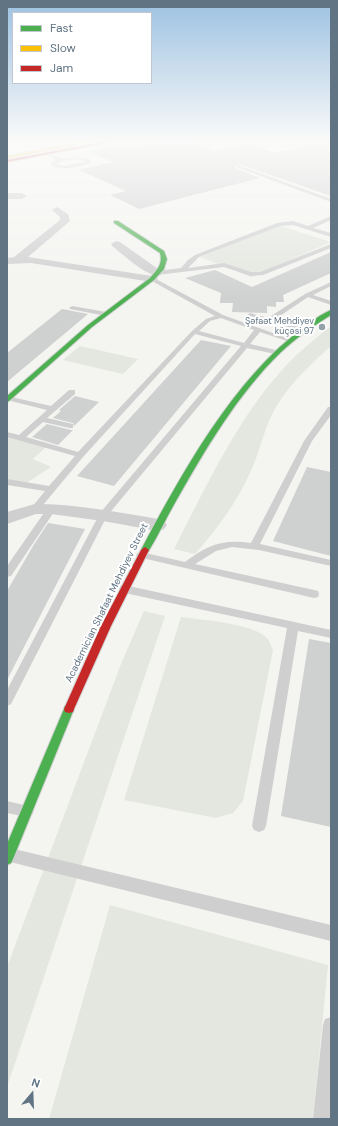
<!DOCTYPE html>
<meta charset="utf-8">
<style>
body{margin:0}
#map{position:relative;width:338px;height:1126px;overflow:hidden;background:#f4f4f1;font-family:"DM Sans",sans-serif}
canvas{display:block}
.frame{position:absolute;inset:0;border:8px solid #617484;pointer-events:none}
.legend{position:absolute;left:12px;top:12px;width:140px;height:72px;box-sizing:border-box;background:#fff;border:1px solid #c0c7ce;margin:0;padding:5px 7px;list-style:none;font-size:12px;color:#617484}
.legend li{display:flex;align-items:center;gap:8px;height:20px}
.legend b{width:20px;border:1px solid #c0c7ce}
.north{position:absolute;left:12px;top:1074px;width:40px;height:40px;-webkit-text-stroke:3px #fff;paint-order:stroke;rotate:19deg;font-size:11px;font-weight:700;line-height:16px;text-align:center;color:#617484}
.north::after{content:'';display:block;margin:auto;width:14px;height:18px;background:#617484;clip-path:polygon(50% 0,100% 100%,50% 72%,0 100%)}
</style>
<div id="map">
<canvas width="338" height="1126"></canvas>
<div class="frame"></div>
<ul class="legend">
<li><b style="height:5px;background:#4caf50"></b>Fast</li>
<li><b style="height:5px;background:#ffc107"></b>Slow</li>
<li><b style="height:5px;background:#c62828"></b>Jam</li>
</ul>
<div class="north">N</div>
</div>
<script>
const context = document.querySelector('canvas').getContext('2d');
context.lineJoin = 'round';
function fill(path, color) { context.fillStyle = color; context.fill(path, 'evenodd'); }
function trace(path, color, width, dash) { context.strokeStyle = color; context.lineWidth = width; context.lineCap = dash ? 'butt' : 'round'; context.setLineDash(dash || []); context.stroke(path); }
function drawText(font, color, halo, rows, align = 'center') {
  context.font = font + ' "DM Sans",sans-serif'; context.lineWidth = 4; context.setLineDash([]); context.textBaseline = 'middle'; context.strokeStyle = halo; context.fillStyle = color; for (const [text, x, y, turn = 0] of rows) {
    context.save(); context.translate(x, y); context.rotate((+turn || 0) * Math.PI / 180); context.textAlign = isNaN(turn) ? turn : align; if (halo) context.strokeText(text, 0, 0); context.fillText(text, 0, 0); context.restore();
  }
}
fill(new Path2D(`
 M278,225L331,242L251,277L200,257Z
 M331,326V346C311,364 290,383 276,407C264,427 260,452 250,473C237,502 217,529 195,554L174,549C206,487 236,421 283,369C297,353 315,339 331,326Z
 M80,346L138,359L123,374L63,360Z
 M7,433L47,446L33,459L51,467L22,486L7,481Z
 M144,611L165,616L7,1087V967L121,664Z
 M181,617C202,620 254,623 268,639C270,642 271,647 273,650L243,801L233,813L216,818L124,800Z
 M110,905L328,965L313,1119H49Z`), '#e3e7df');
fill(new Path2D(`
 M159,142H191L214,151L246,143L275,153L319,142L331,146V196L239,164L235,166V168L260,178L139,209L110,195L126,191L79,170L113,162L88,151L114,146L121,149Z
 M331,252V273L283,295L284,302H276V307L267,306V313L232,312L233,303H220L221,293L185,278L215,270L252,287Z
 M62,309L88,314L7,382V353Z
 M201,340L231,346L114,486L77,476Z
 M75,396L99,402L74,426L73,423L53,418L61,411L59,410Z
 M47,424L71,430H73L58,445L32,437Z
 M307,467L331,472V556L273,541Z
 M48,523L85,529L7,680V591L33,546Z
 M309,639L331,643V827L281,816Z`), '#cfd0d0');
const fast = new Path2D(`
 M114,221H118L164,251L167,259L164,269L154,280L92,327L9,401L7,402V396L88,325L150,278C157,270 163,264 160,253L114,223Z
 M331,310V315C313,326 296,338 280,353C237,395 205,450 176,501C166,518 158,536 148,552H142L141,550C180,476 234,378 303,328C311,322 321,314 331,310Z
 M69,705L73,706L74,709L13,859L11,863L7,865V844L64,709L65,706Z`);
const slow = new Path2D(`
 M83,142H90L7,158V156Z`);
const jam = new Path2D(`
 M104,142H111L7,162V160Z
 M145,547L149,550L111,626L74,709L73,712L69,713L65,712L64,709L101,626L141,550Z`);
trace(fast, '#d1d2d2', 2);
trace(slow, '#d1d2d2', 2);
trace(jam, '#d1d2d2', 2);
fill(new Path2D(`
 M295,142H301L295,145L293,148H291L292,143Z
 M45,152C51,152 55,157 60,158C73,161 79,153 92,162C82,167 61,171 51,165L52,162L56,160L45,154ZM80,159L85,162L64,166L56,164L61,161Z
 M238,165L331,199V202L236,167Z
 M331,216V220L313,228L331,233V237L293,225L280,226L199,257L188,268L224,263L251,272H260L331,244V248L263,275L251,276L224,267L157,275L154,273L157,271L181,268L188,260L195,255L277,223L293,221L308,226Z
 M150,278H154L223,315L295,341L290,342L260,332L250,344L280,351V355L247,348L107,516L11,704L7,706V690L100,513L241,346L195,334L83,457L38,511H32L30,509L32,507L45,491L7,485V479L49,486L75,456L7,437V432L19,435L47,410L7,400V396L51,406L69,390H75V394L47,418L73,424V428H70L43,422L26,437L78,452L192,331L206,319L215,316L150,280ZM221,318L254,330L244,343L199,331L210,321Z
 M331,282V286L313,295L331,301V305L308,297L274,320L306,329V331H302L247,315L250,313L268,318L305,294Z
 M72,306L106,312L109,314L106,316L70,309L69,308Z
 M328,407H331V415L312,441L260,544L331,560V566L259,550L232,547L216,551L195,564L314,590L318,591L319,594L318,597L314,598L138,557L136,555L138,553L141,552L185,562C208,545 222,539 251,543L304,441Z
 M51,506L56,509L11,576L7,577V566L48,507Z
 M124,585L331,630V638L298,631L266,826L264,830L259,832L254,830L252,826L287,628L120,592L119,589L120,586Z
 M7,801L32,807L34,811L32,815L27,817L7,813Z
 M10,848L331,925V941L10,862L7,860V850Z
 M331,1017V1119H313L323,1025L325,1019Z`), '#cfcfd0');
fill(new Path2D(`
 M7,193H22L27,196L22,199H7Z
 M57,207L68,214L70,221L28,257L152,276L156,277L158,279L156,281L152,282L31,263L7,264V258L14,257L60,220V217L52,210Z
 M116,241L120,242L161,271L163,273L161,275C148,279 123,254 112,246L111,244Z
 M35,504C76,504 117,512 158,519L164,521L167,525L164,529L158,531L103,521L51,514H36L7,524V512Z`), '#cfcfd0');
fill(fast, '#4caf50');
fill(slow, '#ffc107');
fill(jam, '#c62828');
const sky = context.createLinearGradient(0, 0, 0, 300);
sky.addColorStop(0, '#9dc2e2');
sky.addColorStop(0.47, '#fafaf9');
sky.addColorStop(1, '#fafaf900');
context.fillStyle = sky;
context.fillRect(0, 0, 338, 300);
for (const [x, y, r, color] of [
 [322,327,4,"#94a1aa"]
]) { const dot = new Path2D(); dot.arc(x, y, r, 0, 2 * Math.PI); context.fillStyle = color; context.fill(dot); trace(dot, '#fff', 1.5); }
drawText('9px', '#617484', '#fff', [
 ["Şəfaət Mehdiyev",314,322],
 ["küçəsi 97",314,332]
], 'right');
drawText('10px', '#617484', '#fff', [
 ["Academician Shafaat Mehdiyev Street",107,603,-64]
]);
</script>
